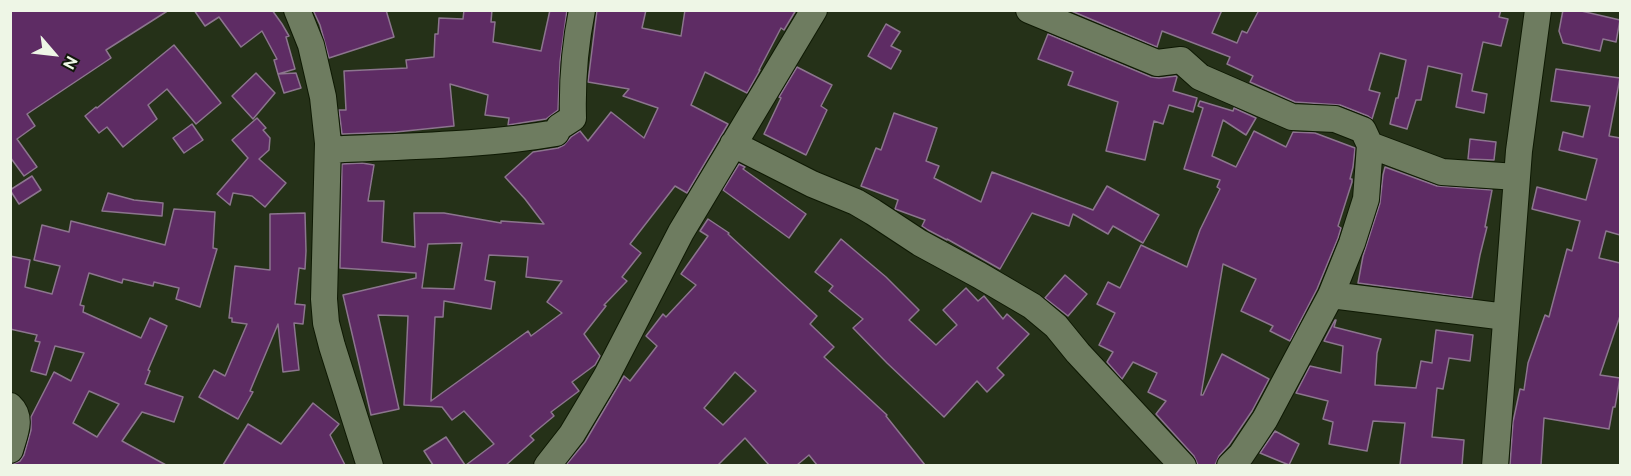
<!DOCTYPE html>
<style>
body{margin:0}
#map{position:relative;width:1631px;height:476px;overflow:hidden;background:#253118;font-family:Raleway,sans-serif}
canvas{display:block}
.frame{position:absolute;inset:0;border:12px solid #eef6e6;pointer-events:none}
.north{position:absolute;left:24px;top:24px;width:60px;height:60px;-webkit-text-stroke:4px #12170c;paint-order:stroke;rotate:118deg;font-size:16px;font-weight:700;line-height:24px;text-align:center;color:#eef6e6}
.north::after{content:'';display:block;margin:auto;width:21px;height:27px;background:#eef6e6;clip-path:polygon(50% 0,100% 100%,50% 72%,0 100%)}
</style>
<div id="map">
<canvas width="1631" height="476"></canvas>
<div class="frame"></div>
<div class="north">N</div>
</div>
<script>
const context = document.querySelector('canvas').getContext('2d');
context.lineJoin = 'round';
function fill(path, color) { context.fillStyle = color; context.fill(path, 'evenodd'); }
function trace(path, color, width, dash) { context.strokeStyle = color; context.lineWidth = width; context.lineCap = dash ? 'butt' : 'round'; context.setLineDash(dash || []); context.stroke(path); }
const building = new Path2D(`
 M11,10H169L106,50L111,58L27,114L35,126L17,139L37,167L24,176L10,157Z
 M194,10H272L282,24L289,36L286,37L295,69L278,74L274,60L277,59L262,31L241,47L219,17L205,26Z
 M313,10H386L394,37L329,58L320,25Z
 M464,10H492L491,22H495L493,42L541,51L550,10H567L560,62L558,110L546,119L508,125L509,118L485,115L488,95L450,84L454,126L396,132L342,134L339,110H346L344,71L407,68L406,60L434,57L435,34H438L439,18L463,19Z
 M597,10H646L642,28L681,36L685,10H796L784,30L781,28L759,70H760L747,93L705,72L691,105L728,124L687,193L675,186L630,244L641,253L622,277L627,281L604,305L606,306L584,334L600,356L595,365L572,382L579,391L551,412L554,416L530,436L534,440L506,465H466L494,444L464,411L452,420L442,407L404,405L408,316L378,315L399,409L371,415L343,295L416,278V273L340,268L342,164L362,163L374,165L368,201H384L382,242L415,247L414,213H444L501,223V221L544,224L525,199L505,177L533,152L558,148L564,145L571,137L580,131L588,141L611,112L644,138L658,108L623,96L629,89L588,82ZM462,243L454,289L422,288L428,244ZM489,255L528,257L526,277L562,281L547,302L562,313L531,336L528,331L431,401L435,317H443L444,301L491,309L495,282L485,280Z
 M1069,10H1222L1212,33L1237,43L1242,31L1247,33L1259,10H1501L1499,17L1508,19L1501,46L1483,42L1472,91L1487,94L1484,113L1456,107L1462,74L1428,66L1421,100H1416L1407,129L1390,124L1396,98H1398L1406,60L1380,53L1369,90L1380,93L1372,119L1368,116L1340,105L1295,102L1250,82L1253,76L1227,64L1230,57L1162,31L1157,47Z
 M1563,10H1577L1620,20L1616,42L1603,39L1600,51L1563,43L1559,31Z
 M886,24L900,32L891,46L901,51L891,69L868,56Z
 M1048,34L1151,77L1159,78L1176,76L1177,77L1173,91L1197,98L1193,112L1169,105L1163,124L1154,121L1145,160L1106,151L1118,102L1068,85L1073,72L1038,59Z
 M174,45L221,103L196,124L167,89L148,105L157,119L123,147L107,127L99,133L85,116L96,107L97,108Z
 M797,67L832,85L821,106L827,110L806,155L764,134L781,98L779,97Z
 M1556,69L1620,78L1609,136L1620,138V235L1606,231L1599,258L1620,263V316L1600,375L1620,378L1615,407H1613L1609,429L1544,418L1541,465H1510L1513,422L1520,389L1524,390L1528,363L1545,315L1549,317L1567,249L1572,251L1580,221L1532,209L1537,187L1586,200L1597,159L1559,150L1563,132L1583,137L1590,106L1551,101Z
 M256,73L275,93L253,119L232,96Z
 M296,73L301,88L284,93L278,74Z
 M1200,101L1233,111L1234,108L1256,118L1246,135L1223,120L1212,156L1236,167L1254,131L1286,147L1293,132L1315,133L1355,148L1353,167L1350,179H1352V182L1338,226L1341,228L1338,238L1317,289L1290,341L1270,331L1273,326L1241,311L1256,279L1223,264L1201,395H1203L1222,354L1269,379L1252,411L1229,445L1219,456L1215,465H1198L1194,456L1156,414L1166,401L1148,392L1157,373L1133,362L1122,379L1107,362L1113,352L1099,345L1115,313L1097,304L1108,282L1120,288L1141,245L1187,267L1200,230L1220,189L1217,187L1220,180L1184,169L1203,108L1198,106Z
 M894,113L937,128L926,161L939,166L934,178L981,202L992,172L1093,210L1107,186L1159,215L1143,243L1113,226L1108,234L1073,214L1069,226L1032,213L1000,269L947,239V240L928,230L922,226L925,220L895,209L898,200L861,186L876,148L881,150Z
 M257,118L266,128L263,130L270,138L269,150L259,159L286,183L265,207L252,196L233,193L230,205L217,194L248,158L232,140Z
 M192,124L203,140L184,153L173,138Z
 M1470,139L1496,142L1494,160L1468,159Z
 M739,164L745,167L743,169L806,214L789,238L723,190Z
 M1385,167L1437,186L1492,190L1485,227H1487L1480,255L1472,298L1358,283L1363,256L1380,203L1383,175Z
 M32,176L41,190L19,204L10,190Z
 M108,193L134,200L163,203L162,216L102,211Z
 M174,209L215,212L213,248L217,249L200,307L176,299L179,288L154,282L153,286L123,279L122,283L89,273L80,305L84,306L83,312L141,338L150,318L167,326L148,370L150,371L145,384L183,397L174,422L142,412L122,441L166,465H10L20,461L24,455L31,430V417L54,372L71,381L84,353L55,346L46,375L31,371L40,342L35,341L37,335L10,329V256L30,260L25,287L52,294L60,266L34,260L42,225L69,232L71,221L165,245ZM89,391L119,404L97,437L73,423Z
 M305,213L306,251L305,269L299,268L295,304L305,305L303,324L294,323L299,370L283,372L278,324L250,391L253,392L238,419L199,397L214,370L225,376L247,324L232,322V318H229L235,266L270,270V214Z
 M708,219L729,233L728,234L817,316L810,324L834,347L824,357L887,415L886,416L925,465H817L809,455L797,465H769L745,438L718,465H566L585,442L624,376L630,381L657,346L646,336L663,314L666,317L696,285L681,274L708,236L700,231ZM735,372L756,391L723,425L704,408Z
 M841,239L886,277L919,310L909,320L936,345L957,325L943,310L966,288L978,301L984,296L1003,319L1007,314L1029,334L997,368L1004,375L987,392L977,381L944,417L887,363L853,328L863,319L829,291L833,286L815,272Z
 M1065,275L1087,294L1068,316L1045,298Z
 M1335,320H1336L1334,327L1381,339L1377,353L1375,385L1416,388L1421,361L1432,363L1436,330L1473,335L1470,361L1449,358L1443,389L1437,388L1432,437L1464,440L1462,465H1400L1405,423L1373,421L1367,451L1329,444L1333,422L1323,419L1328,401L1296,393L1310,366L1341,373L1343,346L1324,341Z
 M313,403L339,424L330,435L345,465H223L248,424L281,444Z
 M1275,431L1299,444L1289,465L1260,453Z
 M446,437L465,465H433L424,451Z`);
fill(building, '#5e2c64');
trace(building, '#8c758e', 1.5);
const minor = new Path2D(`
 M297,10L311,45L323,97L328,143L324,299L326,323L332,346L370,466
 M1029,10L1157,63L1181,60L1200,77L1292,117L1335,119L1363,130L1370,145L1442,172L1517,177
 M733,144L812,184L856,202L873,212L920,243L979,275L1032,306L1056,326L1078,353L1183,466
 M328,150C404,146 481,146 556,133L559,127L573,118C572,82 575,45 582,10
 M1331,295L1506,317
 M10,406C23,418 14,435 10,450
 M547,466L572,434L606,377L681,232L814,10
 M1230,466L1241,455L1265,419L1331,295L1352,243L1366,199L1370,145
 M1495,466L1519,151L1538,10`);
trace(minor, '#0e1903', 28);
trace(minor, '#6e7c60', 26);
</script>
